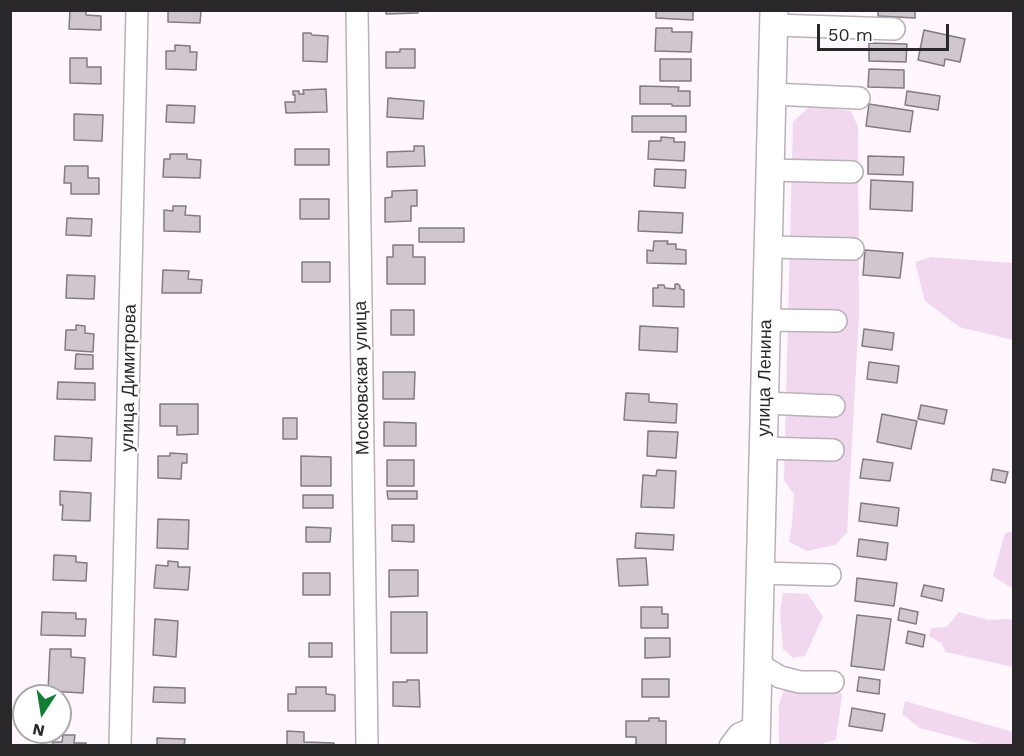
<!DOCTYPE html>
<meta charset="utf-8">
<style>
body{margin:0}
#map{position:relative;width:1024px;height:756px;overflow:hidden;background:#fff6fe;font-family:"Work Sans",sans-serif}
canvas{display:block}
.frame{position:absolute;inset:0;border:12px solid #2a272a;pointer-events:none}
.north{position:absolute;left:12px;top:684px;width:60px;height:60px;box-sizing:border-box;background:#fff;border:2px solid #aaa9aa;border-radius:50%;rotate:192deg;font-size:16px;font-weight:700;line-height:24px;text-align:center;color:#2a272a}
.north::after{content:'';display:block;margin:auto;width:21px;height:27px;background:#137e33;clip-path:polygon(50% 0,100% 100%,50% 72%,0 100%)}
.scale{position:absolute;left:817px;top:24px;width:132px;height:27px;box-sizing:border-box;border:3px solid #2a272a;border-top:0;padding-left:8px;font-size:18px;line-height:21px;white-space:nowrap;color:#2a272a;-webkit-text-stroke:4px #fff;paint-order:stroke}
</style>
<div id="map">
<canvas width="1024" height="756"></canvas>
<div class="frame"></div>
<div class="north">N</div>
<div class="scale">50 m</div>
</div>
<script>
const context = document.querySelector('canvas').getContext('2d');
context.lineJoin = 'round';
function fill(path, color) { context.fillStyle = color; context.fill(path, 'evenodd'); }
function trace(path, color, width, dash) { context.strokeStyle = color; context.lineWidth = width; context.lineCap = dash ? 'butt' : 'round'; context.setLineDash(dash || []); context.stroke(path); }
function drawText(font, color, halo, rows, align = 'center') {
  context.font = font + ' "Work Sans",sans-serif'; context.lineWidth = 4.5; context.setLineDash([]); context.textBaseline = 'middle'; context.strokeStyle = halo; context.fillStyle = color; for (const [text, x, y, turn = 0] of rows) {
    context.save(); context.translate(x, y); context.rotate((+turn || 0) * Math.PI / 180); context.textAlign = isNaN(turn) ? turn : align; if (halo) context.strokeText(text, 0, 0); context.fillText(text, 0, 0); context.restore();
  }
}
fill(new Path2D(`
 M810,106L851,111L858,127L859,315L847,533L835,545L807,551L789,542L792,524L794,494L784,480L793,122Z
 M931,257L1013,263V340L959,327L925,301L915,262Z
 M1013,531H1014L1013,589L993,576L1005,533Z
 M783,593L808,594L823,617L805,656L793,658L783,649L780,613Z
 M959,612L988,620L1010,619L1013,621V667L946,652L941,643L929,636L931,628L947,627Z
 M816,685L838,689L842,695L836,740L827,742L820,745L779,746V705L784,690L800,693Z
 M905,701L1013,732V745H983L920,728L902,714Z`), '#f1d8ef');
const building = new Path2D(`
 M70,10H86V15L101,16V30L69,29Z
 M168,10H201L200,23L168,22Z
 M386,10H418V13L386,14Z
 M656,10H693V20L656,18Z
 M878,10H915V18L878,16Z
 M656,28H672V32H692L691,52L655,51Z
 M924,30L965,39L960,62L945,59L944,66L918,60Z
 M303,33H311L312,35L328,36L327,62L303,61Z
 M869,43L907,44L906,62L869,61Z
 M175,45L190,46V52H197L196,70L166,69V51H175Z
 M400,49H415V68H386V52H400Z
 M70,58H87V67H101V84L70,83Z
 M660,59H691V81H660Z
 M869,69L904,70V88L868,87Z
 M640,86L679,87L678,91H690V106H672V104H640Z
 M326,89L327,112L286,113L285,102H295V95H293V91H299V94H304L303,90Z
 M907,91L940,96L938,110L905,105Z
 M388,98L424,101L423,119L387,117Z
 M869,104L913,111L910,132L866,126Z
 M167,105L195,106L194,123L166,122Z
 M74,114L103,115L102,141L74,140Z
 M632,116H686V132H632Z
 M661,137L674,138V142H685L684,161L648,159L649,141H661Z
 M414,146H424L425,166L387,167V152L414,151Z
 M295,149H329V165H295Z
 M170,154H187V159L201,160L200,178L163,177L164,159H170Z
 M868,156L904,157L903,175L868,174Z
 M65,166H88V178H99V194H71V183H64Z
 M655,169L686,170L685,188L654,186Z
 M871,180L913,182L912,211L870,209Z
 M417,190V206H411V221L385,222V198L392,197V191Z
 M300,199H329V219H300Z
 M173,206H186L185,215L200,216V232L164,231V210L173,211Z
 M639,211L683,213L682,233L638,231Z
 M67,218L92,219L91,236L66,235Z
 M419,228H464V242H419Z
 M654,241H668L667,244H676V249L686,250V264L647,263V250L653,251Z
 M393,245H413V257H425V284H387V257H393Z
 M865,250L903,253L900,278L863,275Z
 M302,262H330V282H302Z
 M163,270L189,271L188,279L202,280L201,293H162Z
 M67,275L95,276L94,299L66,298Z
 M675,284H678L680,286V289L684,290V307L653,306V288H658V285H664L665,288L675,289Z
 M391,310H414V335H391Z
 M76,325L85,326V333L94,334L93,352L65,350L66,330H76Z
 M640,326L678,328L677,352L639,350Z
 M864,329L894,333L892,350L862,346Z
 M76,354L93,355V369H75Z
 M869,362L899,366L897,383L867,379Z
 M383,372H415L414,399H383Z
 M58,382L95,383V400L57,399Z
 M626,393L649,394V402L677,404L676,423L624,420Z
 M160,404H198V434L177,435V426H160Z
 M921,405L947,410L944,424L918,419Z
 M882,414L917,421L911,449L877,442Z
 M283,418H297V439H283Z
 M384,422L416,423V446H384Z
 M648,431L678,432L676,458L647,456Z
 M55,436L92,438L91,461L54,460Z
 M170,453L187,454V463H182L181,479L158,478V456H170Z
 M301,456L331,457V486H301Z
 M863,459L893,463L890,481L860,478Z
 M387,460H414V486H387Z
 M993,469L1008,472L1005,483L991,480Z
 M657,470L676,471L674,508L641,507L643,475L656,476Z
 M60,491L91,493L90,521L62,520L63,505H60Z
 M387,491H417V499H388Z
 M303,495H333V508H303Z
 M861,503L899,508L897,526L859,521Z
 M158,519L189,520L188,549L157,548Z
 M392,525H414V542L392,541Z
 M306,527L331,528L330,542H306Z
 M636,533L674,535L673,550L635,548Z
 M859,539L888,543L886,560L857,556Z
 M54,555L76,556V562L87,563L86,581L53,580Z
 M646,558L648,585L619,586L617,559Z
 M168,561L178,562V567H190L188,590L154,588L156,565L168,566Z
 M389,570H418V596L389,597Z
 M303,573H330V595H303Z
 M857,578L897,583L894,606L855,601Z
 M924,585L944,589L942,601L921,596Z
 M641,607H662V614H668V628H641Z
 M900,608L918,612L916,624L898,620Z
 M42,612L76,613V619H86L85,636L41,635Z
 M391,612H427V653H391Z
 M857,615L891,619L884,670L851,666Z
 M155,619L178,621L176,657L153,655Z
 M908,631L925,635L923,647L906,643Z
 M645,638H670V657L645,658Z
 M309,643H332V657H309Z
 M50,649H71V657L85,658L83,693L48,691Z
 M859,677L880,680L879,694L857,691Z
 M642,679H669V697H642Z
 M407,680H419L420,707L393,706V682H407Z
 M154,687L185,688V703L153,702Z
 M296,687H326V694L335,695V711H288V694H296Z
 M852,708L885,714L882,731L849,726Z
 M649,718H659V721H666V746H636V737H626V721H649Z
 M287,731L304,732V742L334,743V746H287Z
 M63,735H75L74,743H86V746H52L53,742H62Z
 M157,738L185,739L184,746H157Z`);
fill(building, '#cfc6ce');
trace(building, '#827b82', 1.5);
const minor = new Path2D(`
 M357,10L367,746
 M774,25L894,29
 M772,94L859,98
 M770,170L852,172
 M768,247L853,249
 M766,320L836,321
 M764,403L834,406
 M763,448L833,450
 M760,573L830,575
 M757,663L780,677L800,682H833
 M120,746L137,10
 M730,746L739,734L756,727`);
const major = new Path2D(`
 M756,746L774,10`);
trace(minor, '#b9b1b8', 24);
trace(major, '#b9b1b8', 30);
trace(minor, '#fff', 21);
trace(major, '#fff', 27);
drawText('18px', '#2a272a', '#fff', [
 ["улица Димитрова",129,378,-89],
 ["Московская улица",362,378,-91],
 ["улица Ленина",765,378,-89]
]);
</script>
